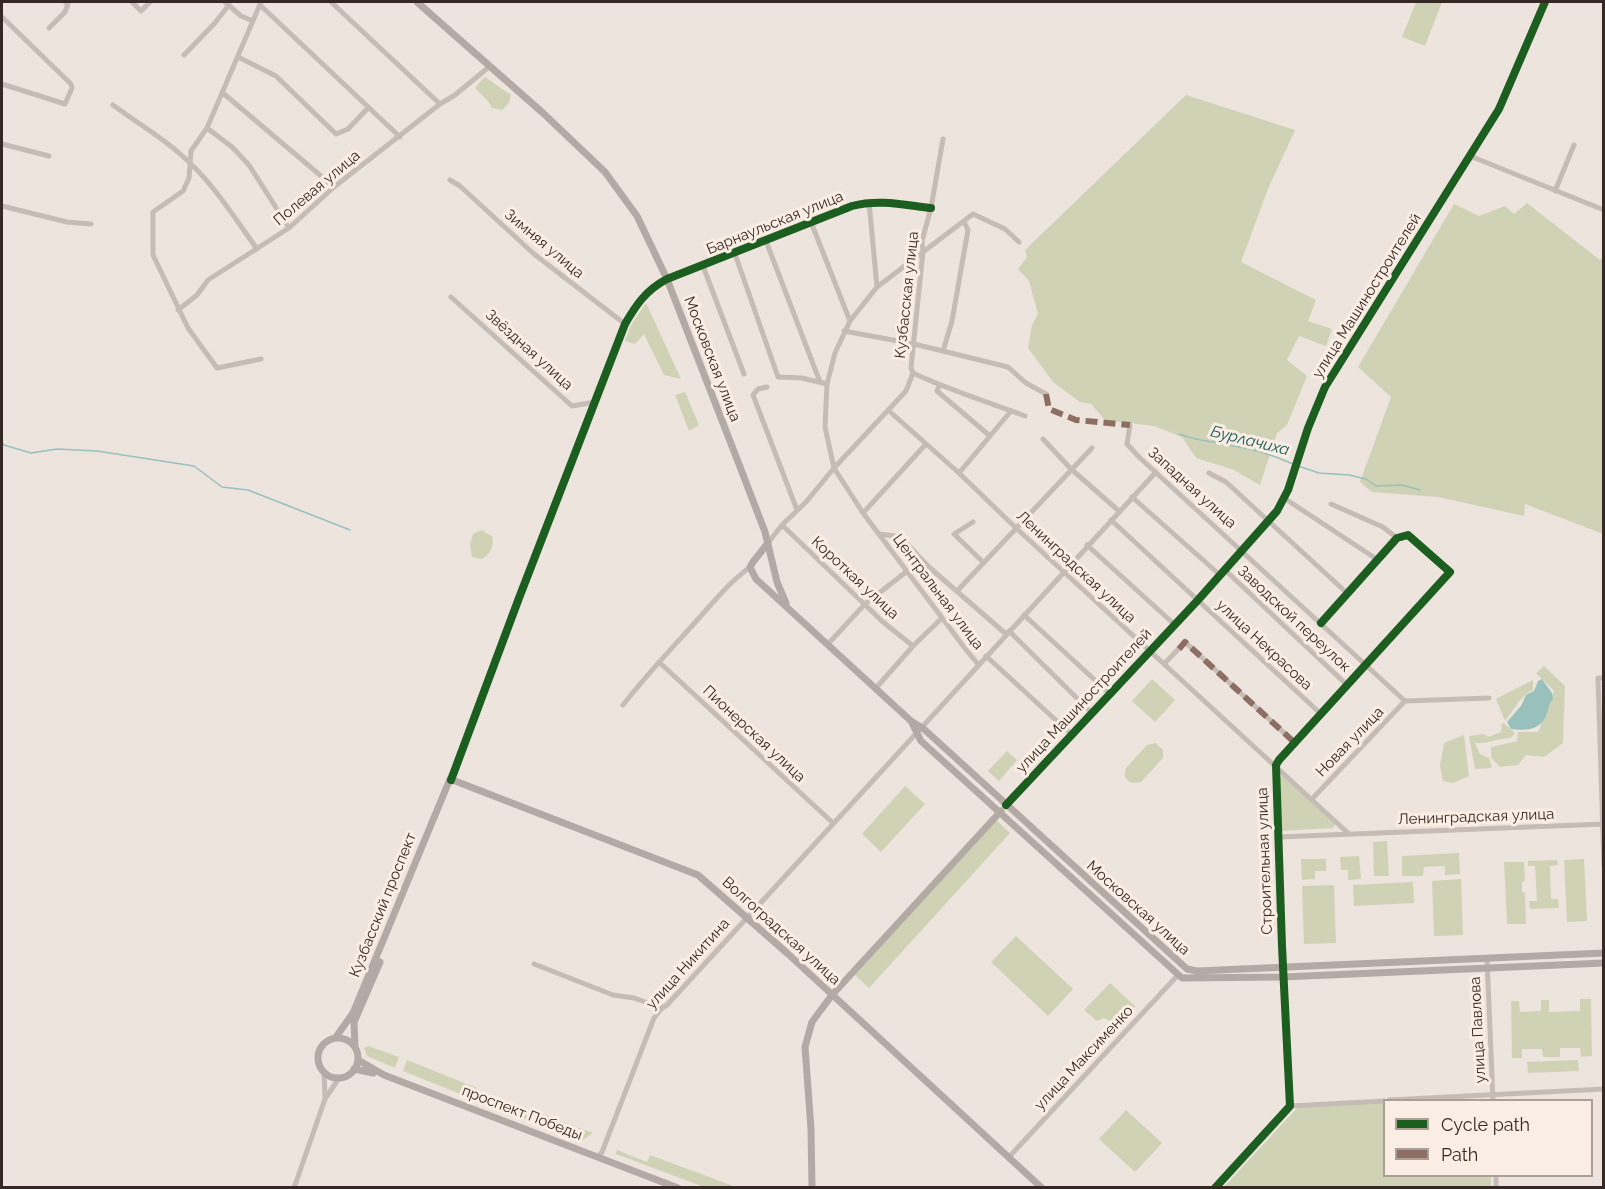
<!DOCTYPE html>
<meta charset="utf-8">
<style>
body{margin:0}
#map{position:relative;width:1605px;height:1189px;overflow:hidden;background:#ede4dd;font-family:Raleway,sans-serif}
canvas{display:block}
.frame{position:absolute;inset:0;border:3px solid #362925;pointer-events:none}
.legend{position:absolute;left:1383px;top:1099px;width:210px;height:78px;box-sizing:border-box;background:#faeee4;border:2px solid #ac9f98;margin:0;padding:8px 10px;list-style:none;font-size:18px;color:#362925}
.legend li{display:flex;align-items:center;gap:12px;height:30px}
.legend b{width:30px;border:2px solid #ac9f98}
</style>
<div id="map">
<canvas width="1605" height="1189"></canvas>
<div class="frame"></div>
<ul class="legend">
<li><b style="height:8px;background:#1b5e20"></b>Cycle path</li>
<li><b style="height:8px;background:#8d6e63"></b>Path</li>
</ul>
</div>
<script>
const context = document.querySelector('canvas').getContext('2d');
context.lineJoin = 'round';
function fill(path, color) { context.fillStyle = color; context.fill(path, 'evenodd'); }
function trace(path, color, width, dash) { context.strokeStyle = color; context.lineWidth = width; context.lineCap = dash ? 'butt' : 'round'; context.setLineDash(dash || []); context.stroke(path); }
function drawText(font, color, halo, rows, align = 'center') {
  context.font = font + ' Raleway,sans-serif'; context.lineWidth = 6; context.setLineDash([]); context.textBaseline = 'middle'; context.strokeStyle = halo; context.fillStyle = color; for (const [text, x, y, turn = 0] of rows) {
    context.save(); context.translate(x, y); context.rotate((+turn || 0) * Math.PI / 180); context.textAlign = isNaN(turn) ? turn : align; if (halo) context.strokeText(text, 0, 0); context.fillText(text, 0, 0); context.restore();
  }
}
fill(new Path2D(`
 M1416,2H1442L1425,46L1402,37Z
 M485,77L511,95L509,103L502,110L492,108L488,101L475,88Z
 M1186,95L1295,130L1268,189L1241,262L1316,300L1308,321L1332,329L1326,346L1299,336L1287,360L1307,376L1287,425L1277,433L1260,485L1234,470L1196,458L1182,437L1154,426L1105,420L1091,404L1080,402L1053,382L1028,348L1032,325L1038,314L1029,281L1018,269L1027,257L1025,250Z
 M1527,203L1600,260L1603,256V534L1525,504L1524,516L1438,497L1372,492L1360,482L1391,397L1358,367L1454,204L1479,216L1505,206L1514,214Z
 M646,303L681,379L664,375L644,334L635,344L625,341L631,325Z
 M685,392L699,425L689,431L675,395Z
 M481,530L492,536C495,546 490,554 482,559L472,557L470,545L473,534Z
 M1544,666L1565,686L1563,743L1544,757L1526,755L1518,765L1500,767L1491,757V747L1517,741L1518,732H1538L1554,691L1536,673Z
 M1152,679L1175,700L1155,722L1132,701Z
 M1533,680V690C1521,695 1514,710 1505,721L1496,699Z
 M1502,723L1505,724L1515,733L1511,738C1497,738 1490,744 1475,743L1480,754L1489,758L1492,768L1475,769L1469,736L1484,734L1488,737L1501,732Z
 M1464,735L1469,776L1453,783L1443,781L1440,766L1444,743Z
 M1156,743L1163,750V758L1141,782C1130,785 1122,780 1126,768L1147,745Z
 M1007,751L1017,760L999,781L988,771Z
 M1282,775L1335,823L1334,827L1332,828L1280,831L1278,781Z
 M905,786L925,804L881,852L862,834Z
 M996,820L1010,833L869,988L855,975Z
 M1387,841L1389,876H1374L1373,842Z
 M1459,853L1460,874L1445,875V866L1424,867L1423,876H1402V856Z
 M1359,856L1361,879L1348,880V870H1341L1340,857Z
 M1301,859H1326V871H1315V879L1302,880Z
 M1584,859L1587,921L1567,922L1564,860Z
 M1557,860L1558,865L1550,866L1551,899H1558L1559,908L1530,909L1529,901H1537L1535,866H1528V861Z
 M1504,862H1524L1525,881L1522,882V892L1525,893L1526,924H1507Z
 M1461,879L1463,935L1434,936L1432,881Z
 M1413,882L1414,903L1354,906L1353,885Z
 M1334,885L1336,943L1304,944L1302,886Z
 M1016,936L1073,989L1048,1016L991,962Z
 M1110,983L1135,1006L1131,1014L1120,1026L1104,1018L1097,1021L1084,1010Z
 M1580,999H1591L1592,1056L1581,1057L1580,1048H1560V1057H1543L1542,1049H1522V1058H1512L1511,1001H1519L1520,1012L1541,1011V1000H1549V1012L1580,1011Z
 M368,1046L399,1057L395,1068L367,1056L364,1048Z
 M407,1060L477,1088L473,1099L403,1071Z
 M1578,1060L1579,1071L1528,1073L1527,1062Z
 M1384,1102V1176H1491V1187L1223,1188L1298,1107Z
 M526,1108L593,1133L583,1140L523,1118Z
 M1126,1110L1162,1143L1135,1172L1099,1139Z
 M617,1150L647,1162L650,1155L736,1187H704L616,1154Z`), '#d0d2b6');
fill(new Path2D(`
 M1542,679L1552,693L1553,700C1548,704 1549,707 1547,713C1542,730 1527,731 1511,729L1507,722L1521,706L1526,695L1534,691L1538,681Z`), '#98c1bd');
trace(new Path2D(`
 M1179,434C1197,441 1216,442 1234,446C1255,449 1275,456 1293,464
 M2,442L4,445L31,453L57,449L97,451L194,466L222,487L248,490L350,530
 M1298,466L1319,473L1349,475L1366,479L1376,486L1402,485L1420,490`), '#98c1bd', 1.5);
trace(new Path2D(`
 M132,2L141,11L150,2
 M225,2L241,16L253,21
 M331,2L440,104
 M260,5L400,137
 M2,17L71,84L72,88L65,104L2,84
 M49,28L65,12L68,4L65,2
 M184,55L214,24L229,5
 M238,57L276,76L336,134L348,129L368,108
 M223,93L334,187
 M113,105C140,125 168,141 191,164C217,189 236,220 257,249
 M207,128L232,147L249,165L289,228
 M2,144L49,156
 M1470,156L1604,210
 M450,180L460,186L534,254L625,324
 M1555,191L1574,145
 M869,202L877,287
 M2,206L67,222L91,224
 M811,222L850,321
 M766,241L820,382
 M735,254L778,377L802,378L827,384
 M703,266L744,374
 M451,297L572,406L595,402
 M178,310L197,295L208,280L289,228L334,187L440,104L455,95L490,66
 M844,331L914,344L1008,367L1026,383L1046,394
 M943,351L952,321L968,230L964,222
 M261,359L217,368L188,328L153,255V212L183,191L189,178L191,151L207,128L261,2
 M913,373C949,390 988,402 1025,416
 M939,386L937,391L990,436
 M767,387L758,389L753,395L797,510
 M888,410L959,473L1016,528L1349,834
 M1130,425L1127,444L1140,458L1405,701L1489,698
 M1043,439L1071,469L1119,511
 M959,473L1011,411
 M1209,473L1226,482L1348,594
 M1132,497L1220,575
 M1284,498L1378,560
 M1331,504L1383,527L1397,538
 M863,513L926,444
 M1111,520L1321,714
 M973,522L954,534L984,563
 M782,525L883,622L913,646
 M879,534L895,536L906,543L930,568L1006,634
 M768,543L782,525L806,502L834,468L906,391L913,373L911,368L923,251L922,241L931,208L943,139
 M1087,545L1174,624
 M1225,570L1347,685
 M957,591L1092,448
 M1024,615L1109,693
 M1009,631L1092,713
 M828,644L865,604L906,572
 M986,656L1072,735
 M659,662L833,823
 M978,664L967,651L863,513L834,468L825,427L827,384L835,353L850,321L877,287L973,214L1005,229L1019,242
 M1164,664L1185,642L1294,742
 M1604,678H1598L1604,866
 M876,688L913,646L942,618
 M623,705C647,674 674,646 700,617C716,599 731,581 750,567
 M451,780L519,598L625,324C636,305 646,290 667,279L852,206C879,199 904,205 931,208
 M1312,799L1405,701
 M1006,805L1198,600L1277,511L1288,490L1308,428L1325,387L1499,109L1545,2
 M1278,837L1604,824
 M1487,958L1493,1100
 M534,964L613,995L634,998L662,1008
 M324,1073L325,1098
 M1389,1100L1604,1089
 M1290,1106L1384,1101
 M598,1157L602,1152L654,1018L662,1008L667,1005L1156,472
 M1009,1157L1178,975
 M1496,1176V1188
 M294,1188L325,1099L339,1078
 M1215,1188L1290,1106L1282,946L1276,765L1279,760L1450,572L1408,535L1397,538L1321,623`), '#c5bcb6', 5);
trace(new Path2D(`
 M417,2L543,113L605,172L637,216L667,279L742,472L765,532L777,582L786,603
 M768,543L753,562L750,567L756,579L911,721L925,730L1187,969L1197,971L1604,953
 M911,721L921,741L1182,978L1283,977L1604,963
 M336,1037L353,1013L450,779L698,875L787,953L1042,1188
 M318 1058a20 20 0 1 1 40 0a20 20 0 1 1-40 0Z
 M355,1047L354,1022L380,962
 M358,1060L384,1075L678,1188
 M354,1069L373,1073
 M812,1188L811,1129L805,1047L812,1022L832,995L1001,811`), '#b3aaa6', 7);
trace(new Path2D(`
 M1046,394L1049,409L1076,420L1130,425
 M1179,649L1185,642L1294,742`), '#8d6e63', 6, [12, 6]);
trace(new Path2D(`
 M451,780L519,598L625,324C636,305 646,290 667,279L852,206C879,199 904,205 931,208
 M1006,805L1198,600L1277,511L1288,490L1308,428L1325,387L1499,109L1545,2
 M1215,1188L1290,1106L1282,946L1276,765L1279,760L1450,572L1408,535L1397,538L1321,623`), '#1b5e20', 8);
drawText('15px', '#362925', '#faeee4', [
 ["Полевая улица",317,188,-40],
 ["Барнаульская улица",775,223,-22],
 ["Зимняя улица",544,244,40],
 ["Кузбасская улица",907,295,-84],
 ["улица Машиностроителей",1367,296,-58],
 ["Звёздная улица",529,350,42],
 ["Московская улица",712,359,69],
 ["Западная улица",1192,488,42],
 ["Ленинградская улица",1076,567,43],
 ["Короткая улица",855,578,43],
 ["Центральная улица",938,592,53],
 ["Заводской переулок",1294,619,43],
 ["улица Некрасова",1264,645,43],
 ["улица Машиностроителей",1084,701,-47],
 ["Пионерская улица",754,734,43],
 ["Новая улица",1350,742,-46],
 ["Ленинградская улица",1476,817,-2],
 ["Строительная улица",1265,861,-92],
 ["Кузбасский проспект",383,905,-68],
 ["Московская улица",1138,908,42],
 ["Волгоградская улица",781,931,42],
 ["улица Никитина",688,964,-48],
 ["улица Павлова",1478,1030,-93],
 ["улица Максименко",1084,1058,-47],
 ["проспект Победы",522,1113,21]
]);
drawText('italic 16px', '#185a58', '#faeee4', [
 ["Бурлачиха",1250,441,14]
]);
</script>
